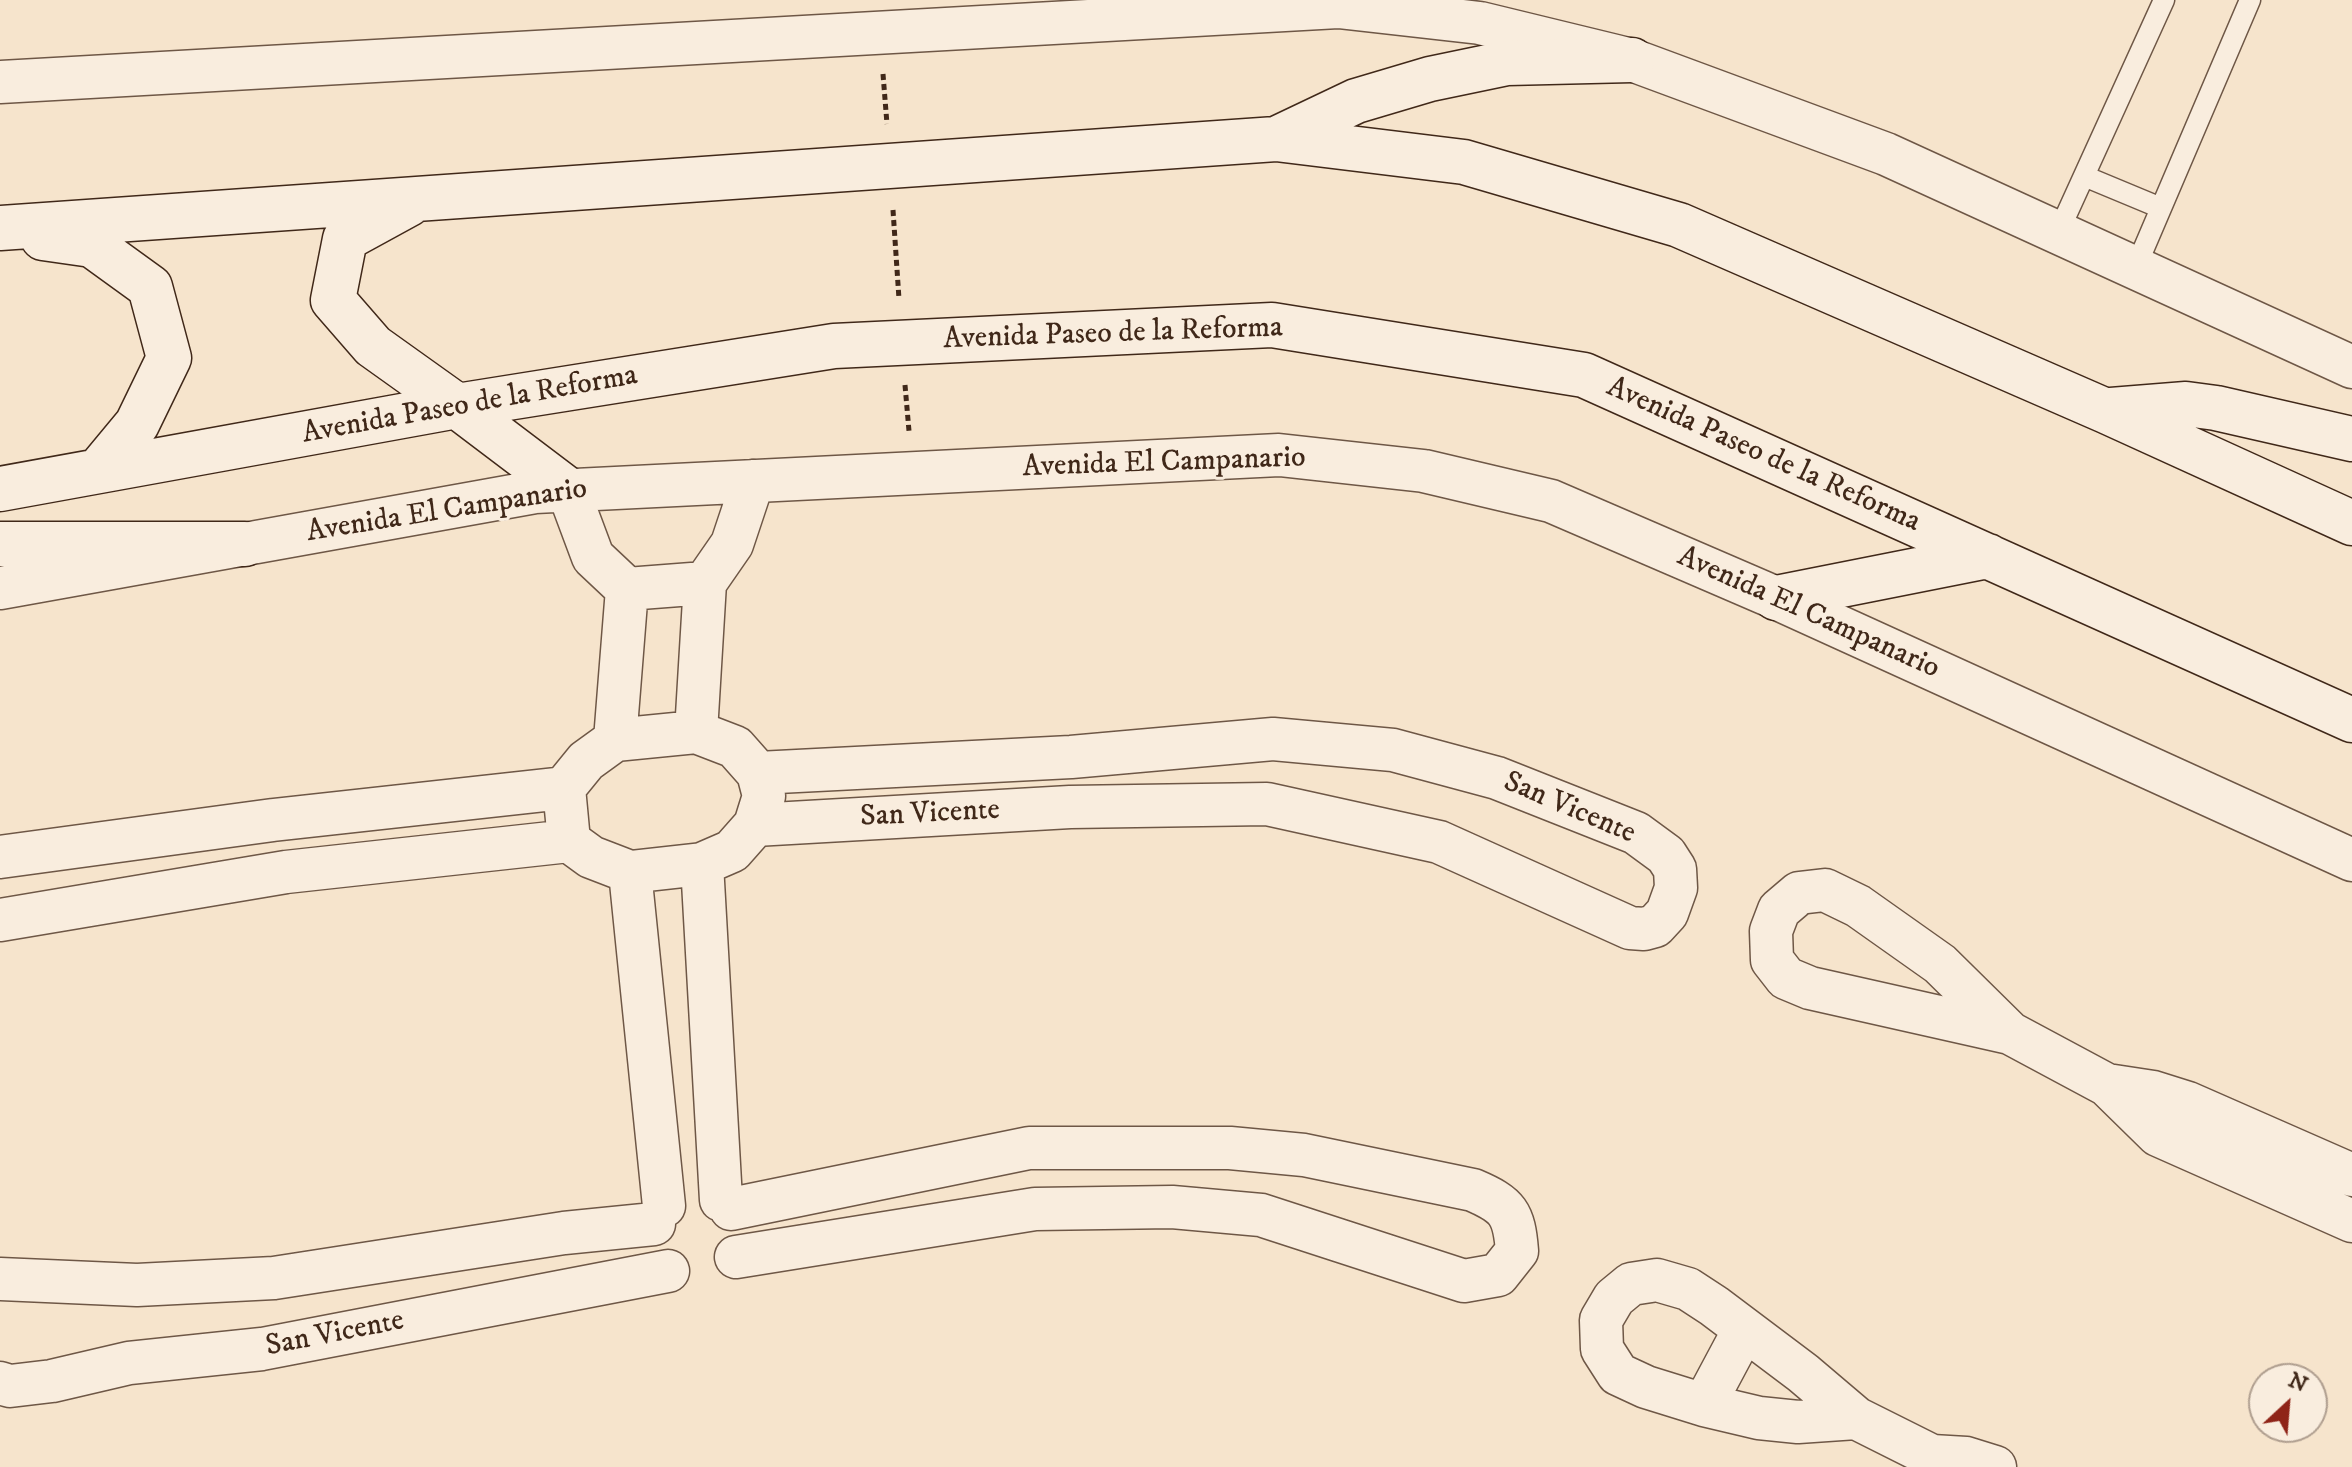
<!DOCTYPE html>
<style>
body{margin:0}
#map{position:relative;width:2352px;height:1467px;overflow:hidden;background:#f6e4cc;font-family:"IM FELL DW Pica",serif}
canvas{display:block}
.north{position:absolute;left:2248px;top:1363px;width:80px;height:80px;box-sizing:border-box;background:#f9edde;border:2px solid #af9e8f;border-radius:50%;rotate:26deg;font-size:22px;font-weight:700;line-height:32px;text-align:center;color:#402819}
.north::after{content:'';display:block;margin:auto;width:28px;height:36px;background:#8f2418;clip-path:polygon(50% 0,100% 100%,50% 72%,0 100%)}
</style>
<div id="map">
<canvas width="2352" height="1467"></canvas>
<div class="north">N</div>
</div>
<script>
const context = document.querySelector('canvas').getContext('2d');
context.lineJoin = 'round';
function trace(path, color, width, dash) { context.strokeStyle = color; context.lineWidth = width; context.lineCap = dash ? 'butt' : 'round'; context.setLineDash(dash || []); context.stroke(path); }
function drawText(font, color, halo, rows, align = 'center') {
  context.font = font + ' "IM FELL DW Pica",serif'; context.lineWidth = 6; context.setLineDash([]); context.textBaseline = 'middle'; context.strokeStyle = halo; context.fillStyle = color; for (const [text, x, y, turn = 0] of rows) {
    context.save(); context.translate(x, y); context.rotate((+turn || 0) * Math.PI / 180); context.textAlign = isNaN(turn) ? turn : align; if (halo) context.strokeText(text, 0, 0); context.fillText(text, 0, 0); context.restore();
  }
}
const lane = new Path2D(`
 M2084,176L2161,208
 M2058,233L2164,0
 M2135,269L2250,0`);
const street = new Path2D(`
 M0,82L1338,7L1480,23L1632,60L1886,154L2352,367
 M568,490L593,557L627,589L615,740
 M0,588L535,492L1279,455L1424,471L1551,501L1776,598L2352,860
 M627,589L705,583
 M696,732L735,747L758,773L764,796L755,825L732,851L702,864L630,872L591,857L569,841L564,788L586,761L615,740Z
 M696,732L705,583L732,544L753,481
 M755,825L1070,807L1267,804L1439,842L1630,928L1644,929L1655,926L1667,913L1676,888L1675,869L1666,855L1636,833L1497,778L1393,750L1273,739L1071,757L758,773
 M0,857L273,820L564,788
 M702,864L721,1200
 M630,872L664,1206
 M0,920L286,872L569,841
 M2010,1033L1940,964L1858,906L1825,890L1799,893L1779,910L1771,931L1772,960L1786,978L1810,988L2010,1033L2107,1085L2158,1135L2352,1221
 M2107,1085L2153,1092L2188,1103L2352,1175
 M731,1209L1029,1148H1230L1304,1155L1473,1190C1508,1205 1514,1213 1517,1251L1498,1275L1464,1281L1261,1215L1172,1207L1035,1209L736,1257
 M0,1279L137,1285L274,1278L564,1233L654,1224
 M0,1383L10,1386L52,1381L129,1363L262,1349L668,1271
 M1704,1405L1744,1330
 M1856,1418L1798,1422L1759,1418L1704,1405L1646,1387L1618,1374L1602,1349L1601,1320L1614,1298L1631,1284L1657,1280L1688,1289L1714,1306L1803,1373L1856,1418L1932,1456L1966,1458L1995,1467`);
const secondary = new Path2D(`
 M1276,139L1356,101L1430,79L1507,63L1632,60
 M409,204L345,239L333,300L373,346L457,406L568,490
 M0,228L1276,139L1464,162L1679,225L2106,411L2352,523
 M43,238L92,245L150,287L169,358L137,424L98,471
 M2111,410L2186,404L2216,408L2352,439
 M0,489L457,406L834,346L1272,325L1584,375L2352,720
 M0,544H245
 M1776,598L1988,556`);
trace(lane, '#6e5746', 23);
trace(street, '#6e5746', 45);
trace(secondary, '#402819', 47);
trace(new Path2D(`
 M883,74L887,124
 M893,210L899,299
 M905,385L909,431`), '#402819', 5, [6, 4]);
trace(lane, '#f9edde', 20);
trace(street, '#f9edde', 42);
trace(secondary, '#f9edde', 44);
drawText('30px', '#402819', '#f9edde', [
 ["Avenida Paseo de la Reforma",1113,335,-2],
 ["Avenida Paseo de la Reforma",470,406,-10],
 ["Avenida Paseo de la Reforma",1763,456,24],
 ["Avenida El Campanario",1164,464,-2],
 ["Avenida El Campanario",447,512,-9],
 ["Avenida El Campanario",1808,614,24],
 ["San Vicente",1569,809,23],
 ["San Vicente",930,815,-3],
 ["San Vicente",335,1335,-11]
]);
</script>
